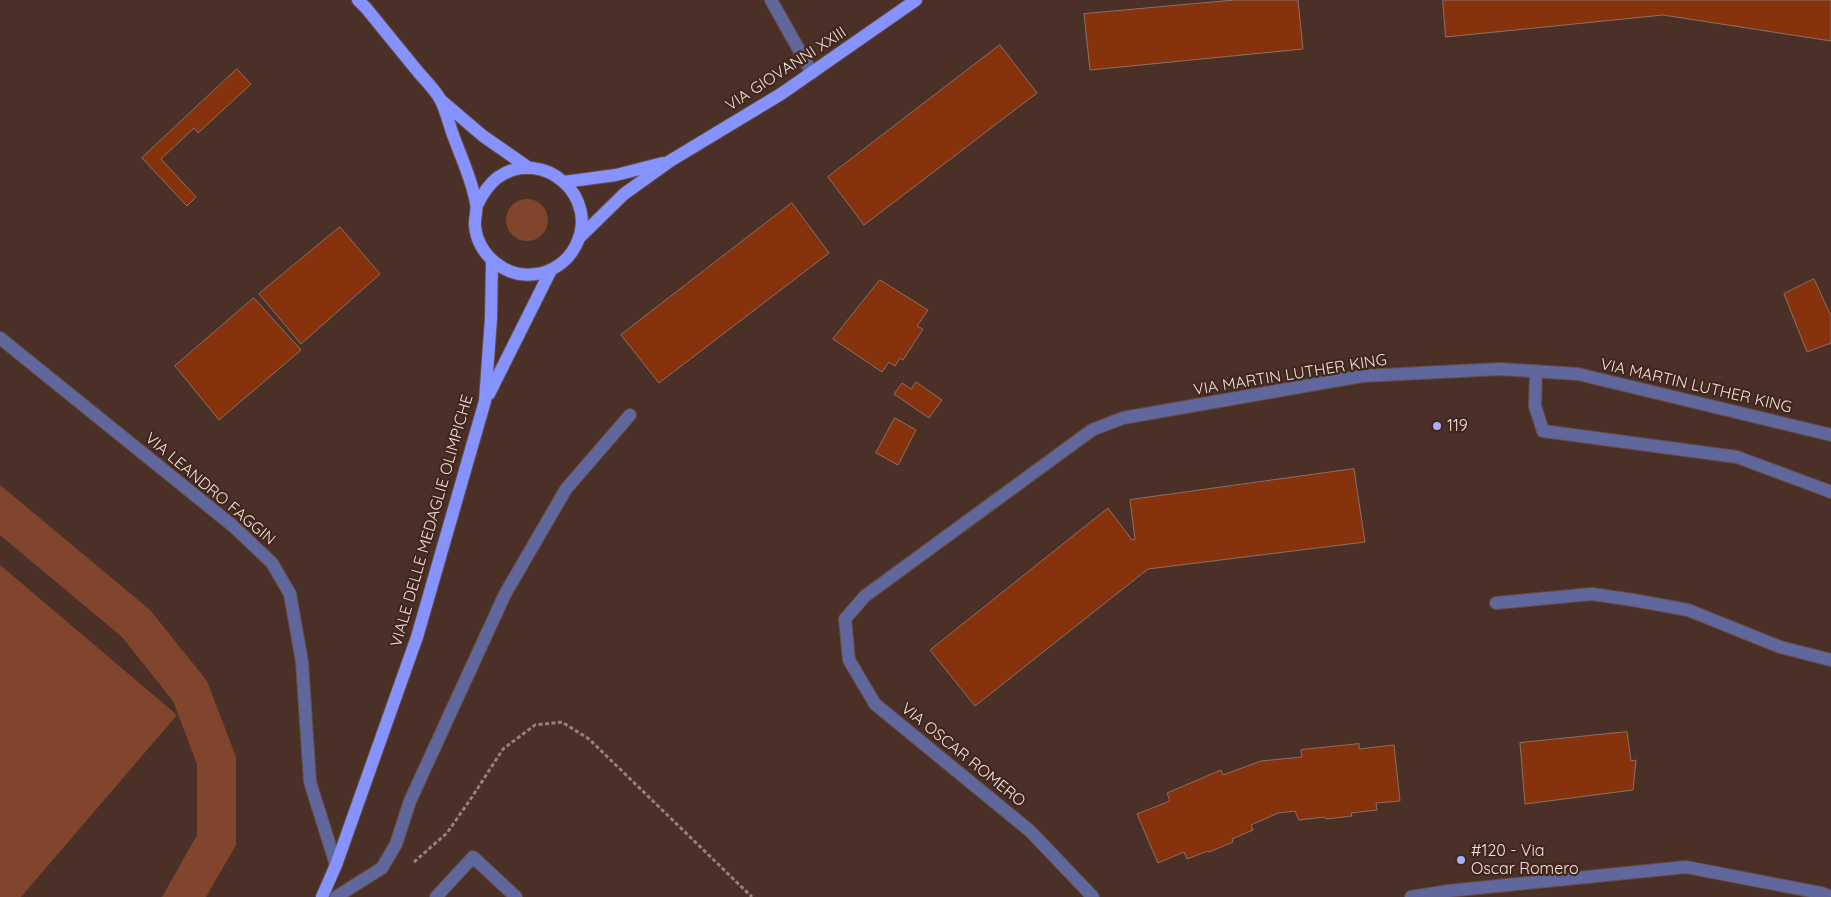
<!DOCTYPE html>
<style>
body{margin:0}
canvas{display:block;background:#4b3027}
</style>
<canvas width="1831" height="897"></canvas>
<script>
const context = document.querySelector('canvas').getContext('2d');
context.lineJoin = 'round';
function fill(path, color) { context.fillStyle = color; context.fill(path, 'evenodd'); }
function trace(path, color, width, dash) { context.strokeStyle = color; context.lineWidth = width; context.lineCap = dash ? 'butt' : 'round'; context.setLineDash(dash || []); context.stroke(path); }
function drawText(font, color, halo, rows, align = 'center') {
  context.font = font + ' Quicksand,sans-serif'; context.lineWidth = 4.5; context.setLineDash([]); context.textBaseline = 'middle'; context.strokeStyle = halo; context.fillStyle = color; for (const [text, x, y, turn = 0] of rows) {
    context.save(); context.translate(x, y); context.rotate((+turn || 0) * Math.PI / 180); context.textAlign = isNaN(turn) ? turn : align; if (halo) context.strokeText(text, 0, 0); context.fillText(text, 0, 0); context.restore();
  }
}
fill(new Path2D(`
 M506 220a21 21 0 1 1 42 0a21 21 0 1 1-42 0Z
 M0,485L150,610L207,681L236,757V845L206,897H162L197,835V764L173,701L122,637L0,535Z
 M0,565L177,715L21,897H0Z`), '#81452e');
const building = new Path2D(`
 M1235,0H1298L1303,49L1090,70L1084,14Z
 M1443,0H1831V41L1663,15L1446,37Z
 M1000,45L1037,93L864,225L828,177Z
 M237,69L251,84L198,133L194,128L161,159L196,197L187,206L142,158Z
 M792,203L829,253L659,383L621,335Z
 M340,227L380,274L301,344L259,294Z
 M1814,279L1831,316V343L1807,352L1784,294Z
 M880,280L928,310L917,326L923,329L903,360L900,358L895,366L889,362L882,372L833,339Z
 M254,298L301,350L219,420L175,366Z
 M916,382L942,400L929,418L894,394L902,383L911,389Z
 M895,418L916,430L898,465L876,453Z
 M1354,469L1365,542L1148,569L975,706L930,650L1108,508L1132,540L1135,539L1130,500Z
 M1627,732L1631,761L1636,760L1633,790L1525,804L1520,743Z
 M1359,744V749L1394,745L1400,801L1376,803L1377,810L1351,813L1352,816L1326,819L1325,817L1299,820L1295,811L1278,813L1251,825L1253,830L1232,839L1233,842L1209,852L1208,851L1187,859L1184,852L1158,863L1137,814L1170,801L1167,793L1221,770L1223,775L1261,761L1302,757L1301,750Z`);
fill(building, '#86320d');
trace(building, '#8d6f64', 1);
const minor = new Path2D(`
 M771,0L812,73
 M0,338L233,526L272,563L290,594L302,662L310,782L336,865
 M1536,371L1535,406L1543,431L1737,457L1831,492
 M1496,603L1592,594L1633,600L1688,610L1780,647L1831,660
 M336,897L382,868L396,844L410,801L505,594L566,489L630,415
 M436,897L473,857L516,897
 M1093,897L1030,831L875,704L849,660L845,619L865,596L1092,430L1123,418L1362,376L1500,369L1578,374L1831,435
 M1411,897L1448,891L1686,867L1821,893L1831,897`);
const major = new Path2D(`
 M358,0L366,8C384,30 401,51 419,73C426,81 435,90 440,99C446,110 449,124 453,135C461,157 472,180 476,203C478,210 474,218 475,226C478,255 506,279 536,274C552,272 567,262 575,247C602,198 543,145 497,178C488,185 482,195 477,205
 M442,101L483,136L529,168
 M564,182L616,175L663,163
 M579,238L624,194L670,161L781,94L916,0
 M489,394L551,270
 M322,897L336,865L417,637L485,401L491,318L492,261`);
trace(minor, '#664c44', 14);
trace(major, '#664c44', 14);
trace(new Path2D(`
 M414,862L447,833L472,797L503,749L535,725L562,722L589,739L752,897`), '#978078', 3, [4, 2.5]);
trace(minor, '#5f679c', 12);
trace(major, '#8693fe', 12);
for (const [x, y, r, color] of [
 [1437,426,5,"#a5b1fc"],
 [1461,860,5,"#a5b1fc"]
]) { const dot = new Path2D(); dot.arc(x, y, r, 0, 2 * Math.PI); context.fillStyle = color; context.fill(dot); trace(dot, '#40261d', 2); }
drawText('16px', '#f3e1db', '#40261d', [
 ["VIA GIOVANNI XXIII",786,69,-33],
 ["VIA MARTIN LUTHER KING",1290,375,-9],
 ["VIA MARTIN LUTHER KING",1696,386,13],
 ["VIA LEANDRO FAGGIN",210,489,40],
 ["VIALE DELLE MEDAGLIE OLIMPICHE",432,521,-74],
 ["VIA OSCAR ROMERO",963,755,39]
]);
drawText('16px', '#f3e1db', '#40261d', [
 ["119",1447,426],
 ["#120 - Via",1471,851],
 ["Oscar Romero",1471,869]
], 'left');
</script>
